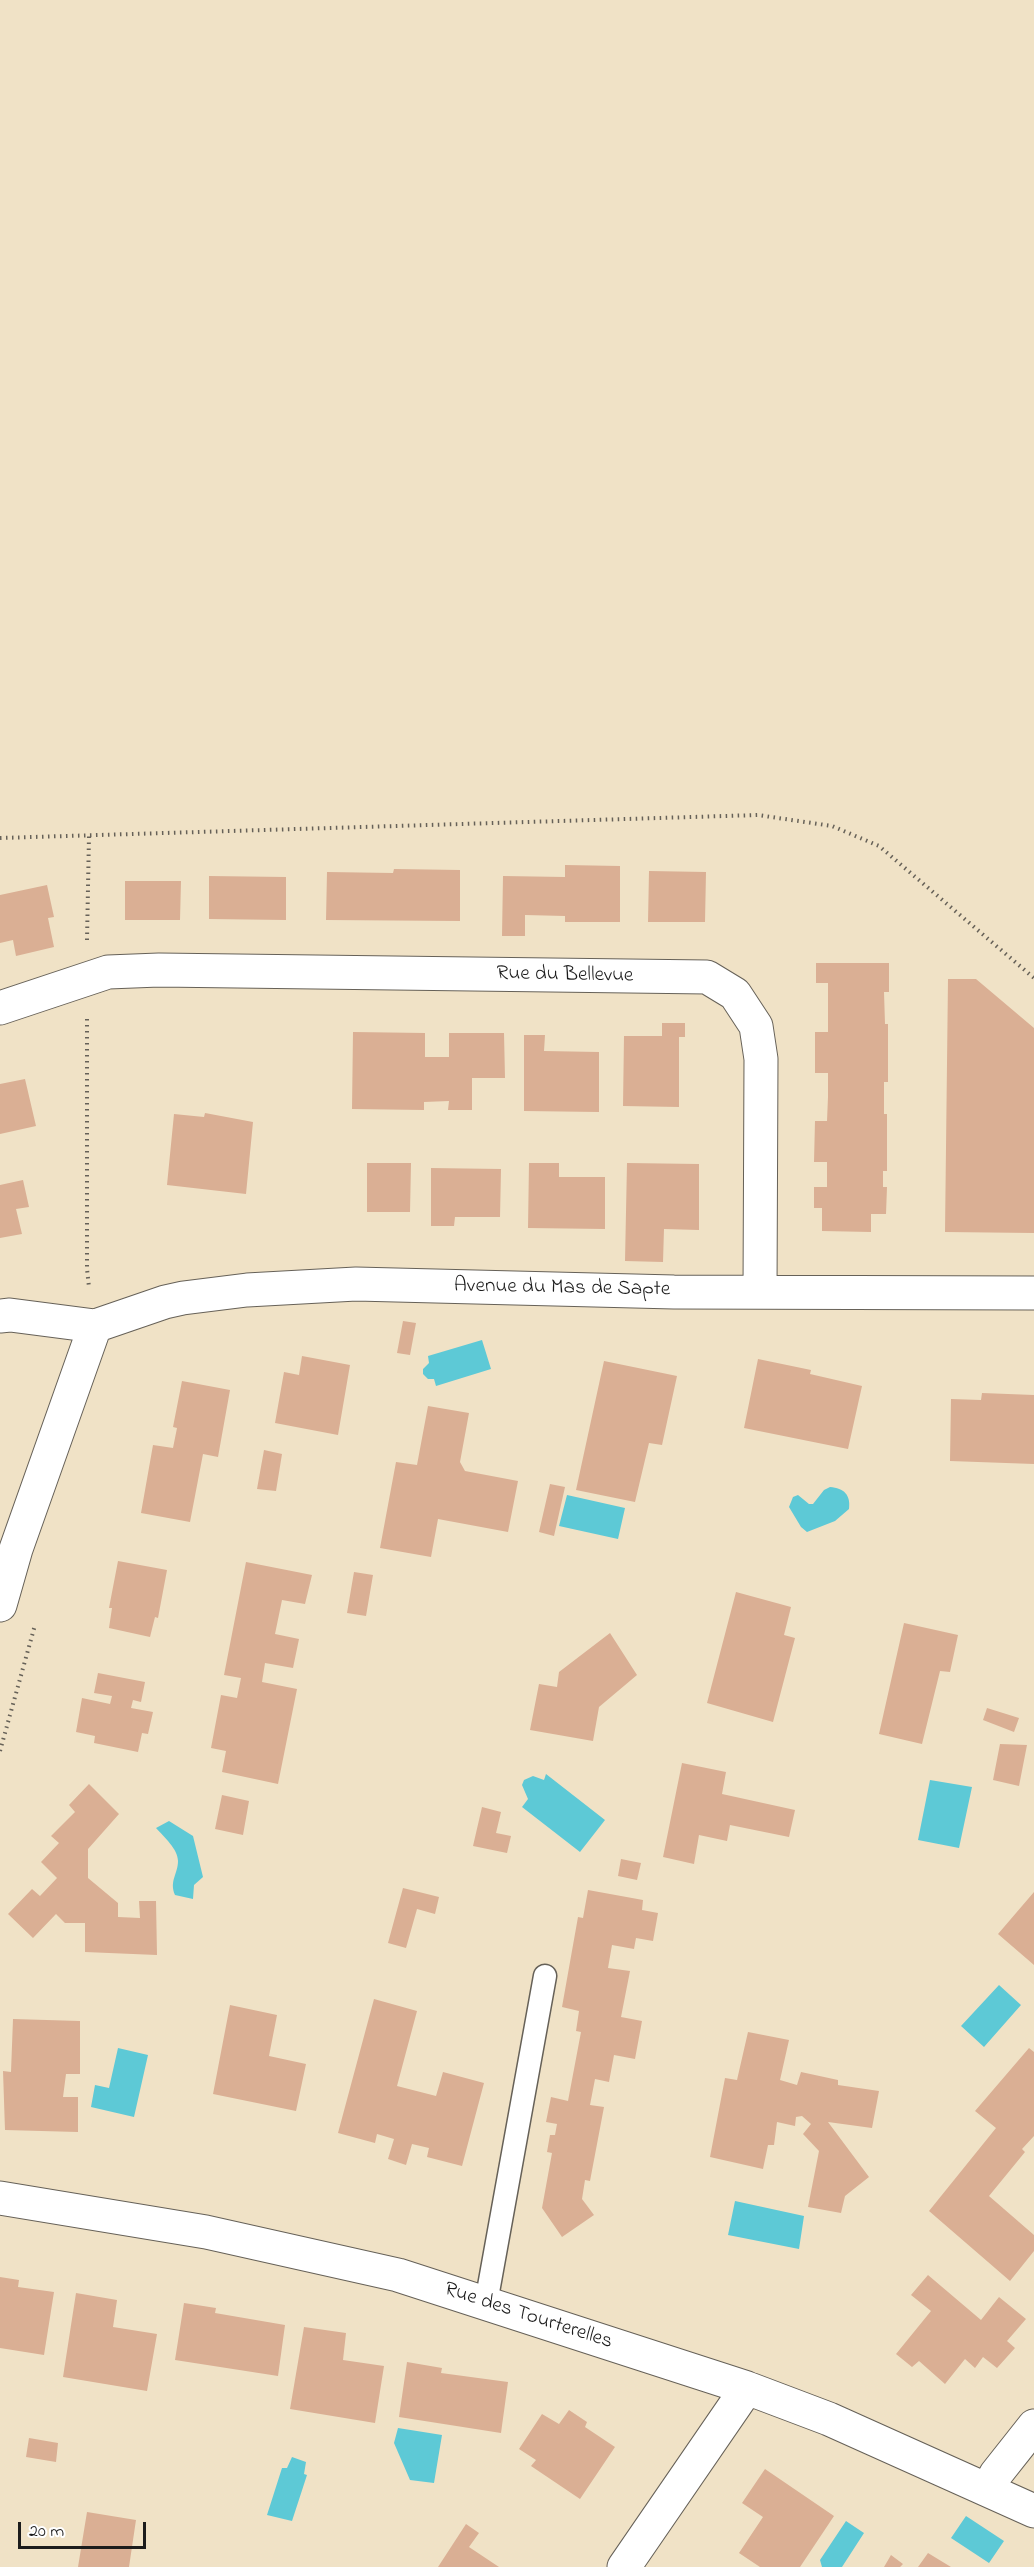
<!DOCTYPE html>
<style>
body{margin:0}
#map{position:relative;width:1034px;height:2567px;overflow:hidden;background:#f0e2c6;font-family:"Indie Flower",sans-serif}
canvas{display:block}
.scale{position:absolute;left:18px;top:2522px;width:128px;height:27px;box-sizing:border-box;border:3px solid #1c1c1c;border-top:0;padding-left:8px;font-size:18px;line-height:21px;white-space:nowrap;color:#1c1c1c;-webkit-text-stroke:4px #fff;paint-order:stroke}
</style>
<div id="map">
<canvas width="1034" height="2567"></canvas>
<div class="scale">20 m</div>
</div>
<script>
const context = document.querySelector('canvas').getContext('2d');
context.lineJoin = 'round';
function fill(path, color) { context.fillStyle = color; context.fill(path, 'evenodd'); }
function trace(path, color, width, dash) { context.strokeStyle = color; context.lineWidth = width; context.lineCap = dash ? 'butt' : 'round'; context.setLineDash(dash || []); context.stroke(path); }
function drawText(font, color, halo, rows, align = 'center') {
  context.font = font + ' "Indie Flower",sans-serif'; context.lineWidth = 4.5; context.setLineDash([]); context.textBaseline = 'middle'; context.strokeStyle = halo; context.fillStyle = color; for (const [text, x, y, turn = 0] of rows) {
    context.save(); context.translate(x, y); context.rotate((+turn || 0) * Math.PI / 180); context.textAlign = isNaN(turn) ? turn : align; if (halo) context.strokeText(text, 0, 0); context.fillText(text, 0, 0); context.restore();
  }
}
fill(new Path2D(`
 M482,1340L491,1369L436,1386L434,1379H428L423,1374V1369L429,1363L428,1356Z
 M830,1487C844,1488 851,1495 849,1509L835,1521L807,1532L801,1527L789,1507L793,1497L798,1495L809,1504H813L824,1490Z
 M567,1495L625,1508L618,1539L559,1526Z
 M546,1774L605,1820L580,1852L522,1807L528,1799L522,1785L524,1780L533,1776L544,1780Z
 M930,1780L972,1787L959,1848L918,1840Z
 M169,1821L193,1836L203,1877L194,1885L193,1899L175,1895C169,1881 178,1874 178,1861C178,1849 164,1837 156,1828Z
 M999,1985L1021,2005L984,2047L961,2026Z
 M118,2048L148,2055L134,2117L91,2107L95,2085L109,2088Z
 M735,2201L804,2216L799,2249L728,2235Z
 M398,2428L442,2435L434,2483L410,2480L394,2443Z
 M292,2457L306,2462L304,2474L307,2475L292,2521L267,2515L282,2468H287Z
 M966,2516L1004,2541L989,2563L951,2538Z
 M846,2521L864,2533L842,2567H822L820,2560Z`), '#5dc9d6');
fill(new Path2D(`
 M565,865L620,866V922H565V916L525,915V936H502L503,876L565,877Z
 M394,869L460,870V921L326,920L327,872L393,873Z
 M649,871L706,872L705,922H648Z
 M209,876L286,877V920L209,919Z
 M125,881H181L180,920H125Z
 M47,885L54,917L48,918L54,947L16,956L13,940L0,943V895Z
 M816,963H889V992H884L885,1024H888V1082H884V1114H887V1171H883V1187H887L886,1214H871V1232L822,1231V1208H814V1187H827V1162H814L815,1121H827L828,1097V1073H815V1032H828V983H816Z
 M948,979H976L1034,1028V1233L945,1232Z
 M662,1023H685V1037H679V1107L623,1106L624,1036H662Z
 M353,1032L425,1033V1057H449V1033H504L505,1078H472V1110H448L449,1101L424,1102V1110L352,1109Z
 M524,1035H545L544,1051L599,1052V1112L524,1111Z
 M25,1079L36,1126L0,1134V1084Z
 M205,1113L253,1122L246,1194L167,1185L174,1114L204,1117Z
 M367,1163H411L410,1212H367Z
 M529,1163H559V1177H605V1229L528,1228Z
 M627,1163L699,1164V1230L664,1229L663,1262L625,1261Z
 M431,1168L501,1169L500,1217H455L454,1226H431Z
 M23,1180L29,1207L16,1209L22,1234L0,1238V1185Z
 M403,1321L416,1323L410,1355L397,1353Z
 M302,1356L350,1365L338,1435L275,1423L284,1372L299,1375Z
 M758,1359L811,1370L810,1374L862,1386L848,1449L744,1428Z
 M604,1361L677,1376L662,1445L649,1443L635,1502L576,1490Z
 M182,1381L230,1390L218,1457L203,1454L190,1522L141,1513L153,1445L173,1448L177,1428L173,1427Z
 M982,1393L1034,1395V1464L950,1461L951,1399L981,1400Z
 M428,1406L469,1413L460,1462L465,1471L518,1481L508,1532L438,1519L431,1557L380,1548L396,1462L417,1465Z
 M264,1450L282,1454L276,1491L257,1489Z
 M550,1484L565,1487L554,1536L539,1532Z
 M118,1561L167,1570L158,1618L155,1617L150,1637L109,1628L112,1608H109Z
 M246,1562L312,1575L305,1604L282,1600L275,1634L299,1639L293,1668L265,1663L262,1682L297,1689L278,1784L222,1772L226,1751L211,1748L221,1695L237,1698L241,1678L224,1675Z
 M354,1572L373,1575L366,1616L347,1613Z
 M736,1592L791,1607L784,1635L795,1638L773,1722L707,1703Z
 M904,1623L958,1635L950,1672L940,1671L922,1744L879,1734Z
 M610,1633L637,1675L599,1707L593,1741L530,1730L539,1684L557,1687L559,1672Z
 M98,1673L145,1682L141,1702L133,1700L131,1708L153,1712L148,1734L142,1733L138,1752L94,1743L95,1736L76,1732L82,1698L110,1704L112,1696L94,1693Z
 M987,1708L1019,1718L1014,1732L983,1720Z
 M1000,1744L1027,1745L1019,1786L993,1780Z
 M682,1763L726,1772L722,1794L795,1810L789,1837L730,1825L727,1841L699,1835L694,1864L663,1857Z
 M89,1784L119,1814L88,1849V1878L118,1903V1917L140,1918L139,1901H156L157,1955L85,1952V1923H65L56,1914L33,1938L8,1914L32,1889L40,1896L57,1878L41,1862L59,1843L51,1836L75,1812L69,1805Z
 M222,1795L249,1801L243,1835L215,1829Z
 M482,1807L501,1812L496,1833L511,1836L507,1853L473,1846Z
 M621,1859L641,1863L637,1880L618,1876Z
 M403,1888L439,1897L435,1914L417,1909L406,1948L388,1943Z
 M588,1890L643,1900L642,1910L658,1913L653,1941L636,1938L634,1949L612,1945L608,1968L630,1971L621,2017L642,2021L635,2059L614,2055L609,2082L595,2079L590,2105L604,2107L590,2181L585,2180L582,2199L594,2215L562,2237L542,2208L552,2153L547,2152L550,2135H555L557,2124L546,2122L551,2097L568,2101L581,2032L576,2031L579,2011L562,2007L578,1917L583,1918Z
 M1034,1892V1965L998,1934Z
 M374,1999L417,2011L397,2086L436,2096L443,2072L484,2083L462,2166L427,2157L429,2148L412,2144L406,2165L388,2159L394,2139L377,2134L375,2143L338,2133Z
 M230,2005L277,2015L269,2056L306,2064L296,2111L213,2094Z
 M13,2019L80,2021V2074H66L63,2097H78V2132L5,2130L3,2071L11,2072Z
 M748,2032L789,2040L780,2080L797,2085L801,2072L838,2080V2085L879,2091L872,2128L828,2122L869,2177L845,2196L841,2213L808,2207L819,2151L803,2134L811,2124L802,2116L796,2117L795,2126L777,2122L774,2145H768L763,2169L710,2157L725,2078L737,2080Z
 M1029,2048L1034,2052V2136L1022,2149L1025,2152L989,2196L1034,2235V2251L1010,2281L929,2211L996,2128L975,2111Z
 M928,2275L981,2320L999,2297L1026,2319L1007,2341L1015,2348L997,2368L983,2357L975,2368L965,2359L945,2384L919,2361L912,2367L896,2354L931,2311L911,2295Z
 M0,2277L19,2280L18,2287L54,2292L44,2355L0,2348Z
 M76,2293L117,2300L113,2327L157,2334L147,2391L63,2377Z
 M184,2303L216,2308L215,2313L285,2325L278,2376L175,2360Z
 M304,2327L346,2333L343,2360L384,2366L375,2423L290,2409Z
 M407,2362L442,2368L441,2373L508,2382L501,2433L399,2417Z
 M569,2410L587,2422L585,2427L615,2447L580,2499L531,2466L536,2460L519,2449L542,2414L559,2424Z
 M29,2438L58,2443L56,2462L26,2457Z
 M765,2469L834,2516L800,2567H760L739,2553L763,2517L742,2503Z
 M87,2512L136,2520L129,2567H78Z
 M466,2524L479,2533L469,2547L499,2567H438Z
 M928,2553L951,2567H918Z
 M891,2555L903,2564L900,2567H884Z`), '#daaf94');
const service = new Path2D(`
 M486,2303L545,1976`);
const minor = new Path2D(`
 M0,1008L108,972L159,970L707,977L735,994L756,1026L761,1059L760,1292
 M0,1316L10,1315L95,1326L165,1302L183,1298L247,1290L356,1284L674,1292L1034,1293
 M0,1605L16,1549L95,1326
 M0,2198L206,2232L398,2275L747,2388L829,2419L1034,2511
 M988,2489L996,2474L1034,2426
 M624,2567L747,2388`);
trace(service, '#666158', 25);
trace(minor, '#666158', 35);
trace(new Path2D(`
 M0,838L758,815L832,826L879,846L1034,978
 M87,940L89,835
 M87,1019V1269L89,1287
 M0,1751L35,1625`), '#666158', 4, [1.5, 4.5]);
trace(service, '#fff', 22);
trace(minor, '#fff', 33);
drawText('21px', '#1c1c1c', '#fff', [
 ["Rue du Bellevue",565,976,1],
 ["Avenue du Mas de Sapte",562,1289,1],
 ["Rue des Tourterelles",528,2317,18]
]);
</script>
